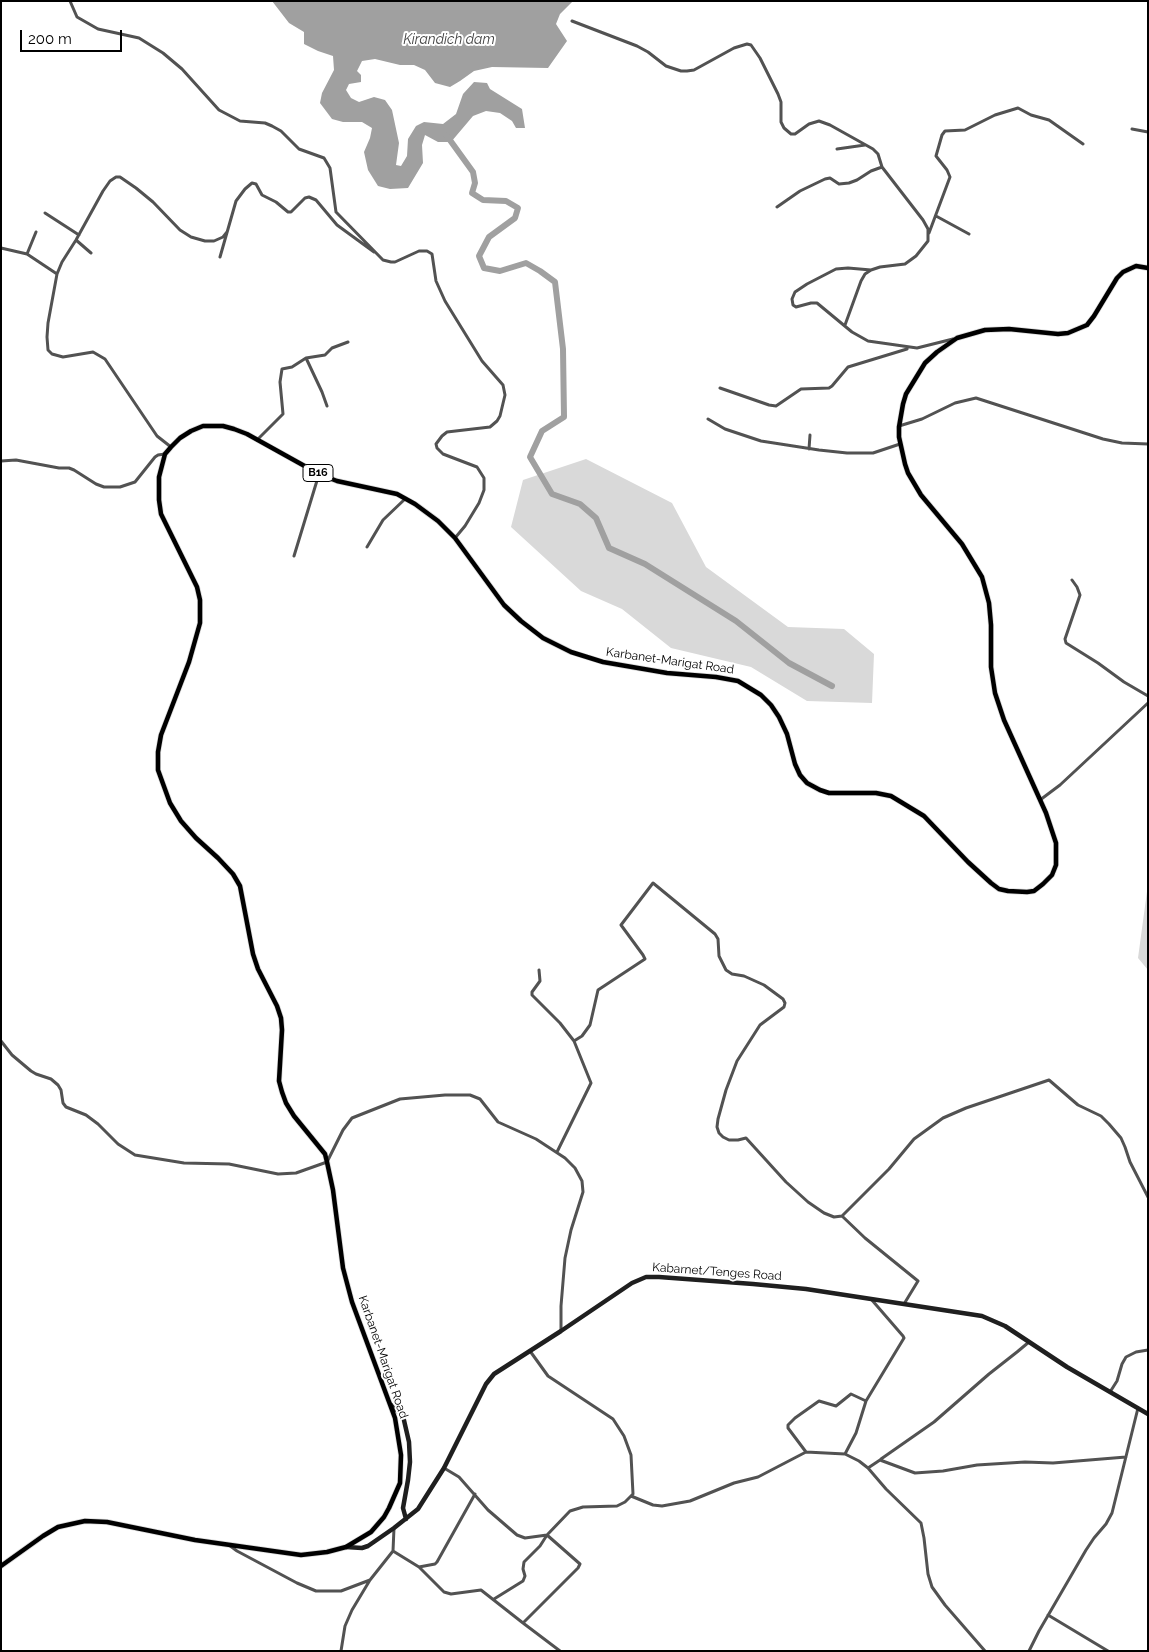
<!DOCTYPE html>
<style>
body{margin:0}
#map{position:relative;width:1149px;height:1652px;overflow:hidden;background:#fff;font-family:Raleway,sans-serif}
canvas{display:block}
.frame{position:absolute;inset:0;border:2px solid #000;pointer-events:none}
.scale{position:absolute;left:20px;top:30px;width:102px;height:22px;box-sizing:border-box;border:2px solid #000;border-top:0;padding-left:6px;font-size:15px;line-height:18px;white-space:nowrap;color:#000;-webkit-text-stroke:4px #fff;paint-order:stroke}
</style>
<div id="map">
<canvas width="1149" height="1652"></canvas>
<div class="frame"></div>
<div class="scale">200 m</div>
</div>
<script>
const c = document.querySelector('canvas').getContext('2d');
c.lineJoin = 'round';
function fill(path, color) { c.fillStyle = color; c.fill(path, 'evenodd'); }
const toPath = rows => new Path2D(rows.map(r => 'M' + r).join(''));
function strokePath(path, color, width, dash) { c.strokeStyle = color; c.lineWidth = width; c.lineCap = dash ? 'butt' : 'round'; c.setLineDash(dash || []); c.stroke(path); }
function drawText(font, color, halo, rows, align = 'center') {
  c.font = font + ' Raleway,sans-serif'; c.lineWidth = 4; c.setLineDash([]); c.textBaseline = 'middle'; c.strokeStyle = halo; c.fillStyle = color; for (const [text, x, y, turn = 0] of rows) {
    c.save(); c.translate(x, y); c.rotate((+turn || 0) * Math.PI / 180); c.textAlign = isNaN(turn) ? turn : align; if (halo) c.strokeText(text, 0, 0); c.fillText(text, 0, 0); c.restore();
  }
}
fill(toPath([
 [586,459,672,503,706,567,788,627,844,629,874,654,872,703,807,701,751,667,671,648,622,609,581,591,511,527,523,480],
 [1148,884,1148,970,1138,958]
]), '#d9d9d9');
fill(toPath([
 [272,1,573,1,560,14,556,24,567,41,548,68,492,67,474,71,460,81,450,87,435,83,425,70,414,65,400,65,375,59,362,61,357,71,361,75,361,82,349,84,346,90,351,98,359,102,374,97,385,100,392,110,399,143,396,165,401,166,407,156,408,139,416,126,424,122,443,124,456,114,463,94,474,82,487,83,490,89,522,109,525,128,516,128,512,121,500,113,486,111,473,116,451,142,438,142,425,135,422,145,423,163,408,188,390,189,378,186,368,170,364,152,370,138,372,128,362,122,343,122,332,119,320,103,322,93,334,70,333,56,318,51,304,44,304,32,289,23]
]), '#a0a0a0');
strokePath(toPath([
 [447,136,473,172,475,183,472,193,483,200,506,201,518,208,515,218,489,237,479,256,484,268,500,271,526,263,540,271,555,282,563,349,564,417,542,431,530,457,552,494,580,504,596,518,609,548,645,564,736,621,789,663,832,686]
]), '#a0a0a0', 6);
const primary = toPath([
 [1,1566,43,1536,58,1527,85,1521,107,1522,195,1540,301,1555,327,1552,346,1547,371,1532,384,1517,389,1508,400,1483,401,1455,395,1418,352,1302,343,1268,333,1190,327,1162,325,1154,294,1116,286,1103,282,1092,279,1081,282,1030,281,1018,277,1006,258,969,253,954,240,886,233,874,218,858,196,838,181,821,170,803,158,770,158,752,161,735,189,662,200,623,200,600,197,587,161,514,159,500,159,477,165,454,171,447,180,438,191,431,203,426,223,426,234,429,247,434,319,474,337,481,397,494,415,504,438,521,455,538,504,605,521,621,543,638,571,652,603,662,667,673,716,677,738,681,761,695,771,705,779,717,787,734,795,764,800,775,807,783,820,790,829,793,876,793,891,796,924,816,968,862,991,883,999,889,1008,891,1027,892,1034,891,1043,884,1052,875,1056,865,1056,843,1046,813,1004,720,995,693,991,667,991,625,989,603,982,577,962,544,921,495,908,473,905,464,899,437,899,427,903,404,906,394,925,363,937,352,957,338,985,330,1009,329,1058,334,1068,333,1087,325,1094,316,1117,278,1123,272,1136,266,1148,268]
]);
strokePath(primary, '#dbdbdb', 6);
strokePath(toPath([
 [70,1,77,17,98,29,139,38,163,53,182,69,219,110,240,121,265,123,272,126,281,131,299,149,324,158,330,168,336,212,383,260,391,262,395,262,419,251,427,251,432,254,436,281,445,301,482,361,503,385,505,395,500,416,497,421,490,427,447,432,442,436,436,444,437,448,443,454,477,467,484,478,484,490,479,503,465,526,455,538],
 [572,21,637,46,648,52,666,66,681,71,687,71,694,70,734,48,747,44,751,45,760,58,778,94,781,102,781,122,784,128,791,134,795,134,809,124,819,121,830,125,873,149,878,154,882,167,923,220,928,229,928,241,916,256,905,264,880,267,871,270,848,268,836,269,807,284,795,292,792,299,793,305,796,307,811,303,817,303,852,332,868,341,917,348,953,339],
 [1132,129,1148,132],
 [837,149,865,145],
 [777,207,800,191,825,179,830,178,839,184,849,183,857,180,871,171,882,167],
 [45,213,79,235],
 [936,216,969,234],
 [929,233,950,177,947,170,936,156,942,135,945,131,965,130,995,115,1018,108,1031,115,1049,120,1083,144],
 [76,240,91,253],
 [1,248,27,254,57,274],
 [27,254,36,232],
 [220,257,236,201,245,189,252,183,256,184,262,195,276,202,288,212,291,212,305,198,309,197,316,200,337,225,374,252],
 [845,325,861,281,865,274,871,270],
 [306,358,322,392,327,406],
 [720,388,769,405,776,406,801,389,829,388,832,386,848,367,907,349],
 [708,419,725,429,761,441,819,450,847,453,873,453,900,444],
 [899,426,922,419,955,403,976,398,1103,439,1122,443,1148,444],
 [257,440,283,414,280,382,282,369,292,367,306,358,325,355,332,348,348,342],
 [171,447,157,436,105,359,93,352,63,357,52,354,48,350,47,337,48,323,57,274,62,262,76,240,103,191,110,181,116,177,120,177,136,188,153,202,180,230,191,237,205,241,214,241,223,237,227,232],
 [809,449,810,435],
 [1,461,16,460,59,468,69,468,74,470,96,484,104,487,120,487,135,482,155,457,158,455,165,454],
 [367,547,383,520,405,499],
 [294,556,319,474],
 [1072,580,1077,587,1080,595,1065,639,1066,643,1098,663,1124,682,1148,696],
 [1040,800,1060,785,1148,703],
 [539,970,540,981,532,992,532,995,560,1023,574,1041,591,1083,557,1152],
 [1,1041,12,1055,31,1071,36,1074,51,1079,58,1085,61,1090,63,1103,66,1107,86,1115,98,1124,118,1144,135,1155,184,1163,229,1164,278,1174,296,1173,327,1162,343,1130,352,1118,400,1099,445,1095,470,1095,480,1099,498,1122,536,1139,565,1158,575,1168,582,1181,583,1192,571,1230,565,1258,561,1306,561,1331],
 [574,1041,582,1036,590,1025,598,990,645,959,643,955,621,925,653,883,715,934,718,939,719,956,726,970,732,974,744,976,764,985,783,999,785,1003,784,1007,760,1025,737,1061,726,1090,718,1119,717,1127,719,1133,723,1137,729,1140,738,1140,746,1138,786,1182,808,1202,824,1213,834,1217,842,1216,889,1169,914,1139,943,1118,966,1108,1049,1080,1078,1105,1101,1116,1109,1124,1121,1138,1125,1147,1130,1162,1148,1197],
 [842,1216,865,1238,918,1281,904,1304],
 [1110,1392,1117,1381,1122,1364,1126,1357,1136,1352,1148,1350],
 [806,1452,788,1428,788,1425,795,1418,819,1401,836,1406,851,1394,866,1401],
 [845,1454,856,1433,866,1401,904,1338,903,1336,871,1299],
 [881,1459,934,1422,989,1374,1017,1352,1029,1342],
 [444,1468,459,1477,488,1510,517,1535,525,1538,547,1535,580,1564,578,1568,523,1623,560,1651],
 [868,1468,886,1489,921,1523,924,1538,928,1574,932,1587,945,1605,985,1651],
 [631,1496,653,1505,662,1506,690,1501,734,1483,758,1477,806,1452,845,1454,859,1461,868,1468,880,1460,915,1473,943,1471,977,1465,1025,1462,1053,1463,1126,1457],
 [229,1545,237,1551,297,1583,316,1591,341,1591,370,1580],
 [393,1551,419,1567,444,1592,451,1594,481,1590,523,1623],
 [419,1567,435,1564,437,1562,475,1494],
 [494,1599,523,1581,525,1576,523,1569,524,1562,540,1546,547,1535,570,1511,583,1507,617,1506,625,1502,633,1494,631,1455,624,1436,613,1419,548,1376,530,1351],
 [1048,1615,1108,1651],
 [341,1651,345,1626,352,1610,370,1580,393,1551,394,1528],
 [1029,1651,1039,1631,1086,1550,1094,1538,1106,1524,1112,1513,1138,1408]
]), '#525252', 3);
strokePath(toPath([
 [391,1405,403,1416,409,1442,410,1462,408,1480,403,1508,406,1519],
 [346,1547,362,1548,368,1546,394,1528,418,1509,444,1468,486,1384,494,1374,561,1331,632,1283,646,1277,659,1277,753,1284,806,1289,982,1316,1005,1326,1067,1367,1148,1414]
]), '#1f1f1f', 4.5);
strokePath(primary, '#000', 4.5);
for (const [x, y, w] of [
 [318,473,30]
]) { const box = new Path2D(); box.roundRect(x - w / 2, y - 8.5, w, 17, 4); c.fillStyle = '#fff'; c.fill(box); strokePath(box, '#000', 1); }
drawText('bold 11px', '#000', null, [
 ["B16",318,473]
]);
drawText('12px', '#000', '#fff', [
 ["Karbanet-Marigat Road",670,661,8],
 ["Kabarnet/Tenges Road",717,1272,4],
 ["Karbanet-Marigat Road",383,1357,71]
]);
drawText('italic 14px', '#414141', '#fff', [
 ["Kirandich dam",449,40]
]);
</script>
